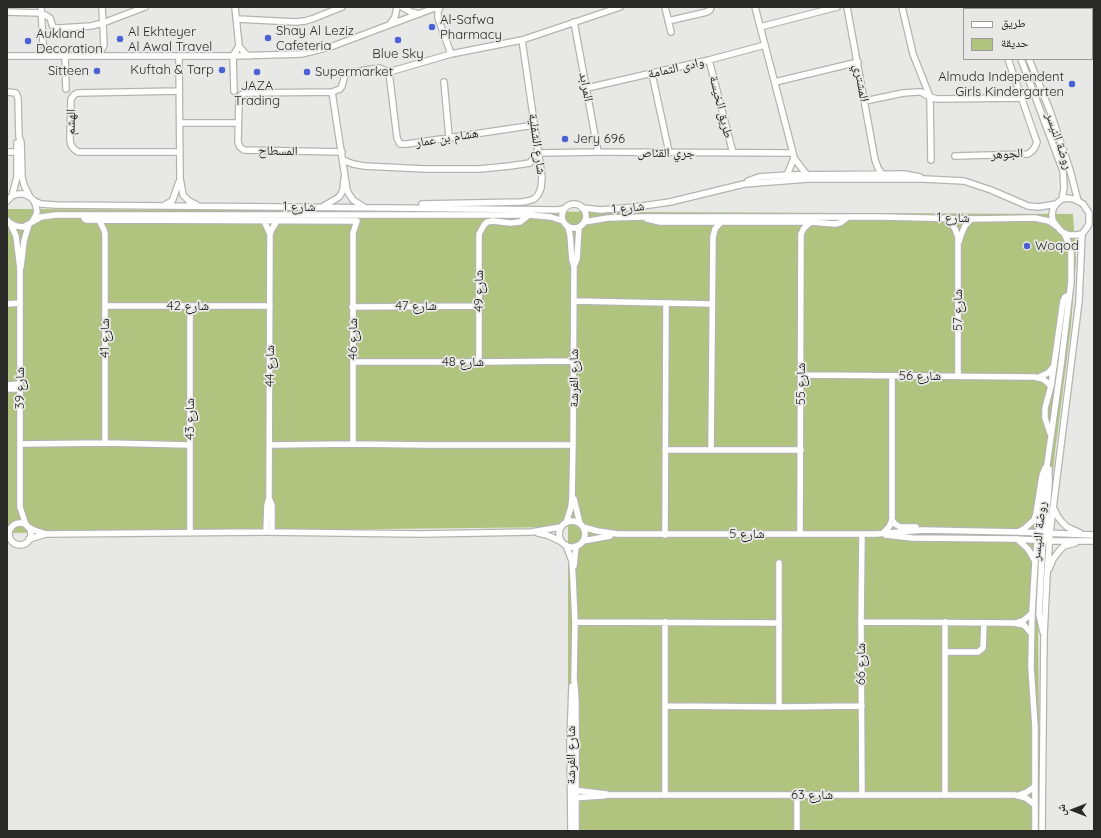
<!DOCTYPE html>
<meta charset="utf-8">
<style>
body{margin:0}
#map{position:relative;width:1101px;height:838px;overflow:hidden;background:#e8e9e6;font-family:Quicksand,"Noto Naskh Arabic",sans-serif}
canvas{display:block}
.frame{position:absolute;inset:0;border:8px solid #292928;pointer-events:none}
.legend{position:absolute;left:963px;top:8px;width:130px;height:52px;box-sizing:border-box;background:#e8e9e6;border:1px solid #9c9c9a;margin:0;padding:5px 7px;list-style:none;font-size:12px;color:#292928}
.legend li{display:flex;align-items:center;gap:8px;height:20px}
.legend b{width:20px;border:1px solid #9c9c9a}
.north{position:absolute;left:1053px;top:790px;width:40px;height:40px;-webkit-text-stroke:3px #e8e9e6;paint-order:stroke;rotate:270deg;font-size:11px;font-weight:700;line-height:16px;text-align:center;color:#292928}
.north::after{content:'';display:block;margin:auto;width:14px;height:18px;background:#292928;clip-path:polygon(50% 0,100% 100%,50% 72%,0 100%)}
</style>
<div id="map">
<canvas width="1101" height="838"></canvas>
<div class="frame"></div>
<ul class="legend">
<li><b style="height:5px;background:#fff"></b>طريق</li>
<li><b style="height:11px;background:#b0c480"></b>حديقة</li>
</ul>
<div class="north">ش</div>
</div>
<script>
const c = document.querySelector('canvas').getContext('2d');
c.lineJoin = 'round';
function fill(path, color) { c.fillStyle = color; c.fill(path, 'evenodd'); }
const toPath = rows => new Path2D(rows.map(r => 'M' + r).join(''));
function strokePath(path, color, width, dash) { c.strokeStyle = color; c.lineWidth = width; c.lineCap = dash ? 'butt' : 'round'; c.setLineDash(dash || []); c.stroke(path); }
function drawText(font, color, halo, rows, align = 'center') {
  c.font = font + ' Quicksand,"Noto Naskh Arabic",sans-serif'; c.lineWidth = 3.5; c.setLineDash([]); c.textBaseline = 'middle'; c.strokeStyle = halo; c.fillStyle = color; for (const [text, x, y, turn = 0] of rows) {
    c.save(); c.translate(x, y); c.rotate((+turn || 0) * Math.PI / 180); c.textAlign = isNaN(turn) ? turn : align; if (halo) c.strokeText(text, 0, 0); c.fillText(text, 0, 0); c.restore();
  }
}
fill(toPath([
 [7,209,1073,214,1076,259,1071,326,1055,452,1038,617,1040,831,568,831,568,527,7,533]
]), '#b0c480');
const minor = toPath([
 [41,7,43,44,48,52,52,56],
 [235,7,239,46,243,51,248,56],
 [402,7,411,12,419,14],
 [440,7,438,11,438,18,451,54],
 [665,7,671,32],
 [755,7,793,153,794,158,807,175],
 [847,7,875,160,878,168,882,174],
 [902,7,913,54,930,97,931,160],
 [997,7,1001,9],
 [1010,7,1010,9],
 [967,9,967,7],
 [7,12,41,13,47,16,50,18,53,27,56,28,60,28,91,26,103,23,145,7],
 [237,19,296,22,305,21,312,19,342,7],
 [668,21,707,12,710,10,711,7],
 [1092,21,1094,21],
 [574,22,598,152],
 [390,24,395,17,397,7],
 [1092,26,1094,25],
 [760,27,837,7],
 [7,56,233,56,301,54,318,50,333,46,437,7],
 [65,56,66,89],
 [97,56,101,51,104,45,102,7],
 [179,56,180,178,183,195,189,201,197,205],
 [1021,59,1063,171,1064,188,1062,199],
 [1029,59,1050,111,1070,170,1078,201],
 [709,60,733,153],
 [652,74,669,152],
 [444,82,449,137],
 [775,82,858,62],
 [587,88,709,60,765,45],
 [179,91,77,93,74,95,71,99,70,140,71,145,74,149,78,152,180,152],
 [234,91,233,56,239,46],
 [7,92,16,93,18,98,19,137,21,142,22,177,24,185,30,197],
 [332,92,347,190,349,194,353,200,364,207],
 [865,101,903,93,918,92,921,92,930,97,937,99,1023,98],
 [180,123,238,123],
 [535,125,407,144,400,144,397,138,389,72,451,54,522,40,620,7],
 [7,152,17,152],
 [342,152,244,150,240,147,238,142,239,99,241,95,245,93,332,92,340,89,342,86,345,74,347,73,379,68,389,72],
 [539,153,598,152,793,153],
 [955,156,1028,154,1032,151,1035,147,1037,142,1035,137,1008,59],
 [343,160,353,164,364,166,425,169,479,169,510,166,530,163,538,149],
 [787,175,794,158],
 [748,181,759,177,787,175,904,174,920,177],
 [12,196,17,177,17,143],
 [1067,198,1073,199,1078,201,1083,204,1089,213,1089,224,1086,229,1082,234,1076,235,1070,235,1064,233,1060,230,1053,221,1052,215,1053,209,1056,204,1062,199,1067,198],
 [7,201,12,196,18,194,24,194,30,197,34,201,36,206,37,212,35,217,32,222,29,224,23,227,16,226,10,223,7,220],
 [34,201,41,204,56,205,392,208,557,210,564,209],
 [422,204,522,202,528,201,534,199,538,195,541,188,542,177,522,40],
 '562 216a12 12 0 1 1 24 0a12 12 0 1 1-24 0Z',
 [163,206,172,201,173,199,179,182],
 [322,207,339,197,341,194,343,190,344,179],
 [582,208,601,210,635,207,670,202,744,184,808,179,924,179,964,181,991,190,1028,206,1039,207,1056,204],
 [84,215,84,218,86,220,99,220,357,221,353,233,353,444],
 [945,218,951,223,955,229,958,237,958,376],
 [647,219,660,222,811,222,835,224,840,223,848,217],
 [99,220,104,230,105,234,105,443],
 [264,221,270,234],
 [32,222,41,217,56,215,529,215,551,217,563,221],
 [584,222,608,218,643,217,881,217,971,219,1035,218,1049,221,1056,226],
 [10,223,16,236,20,269,20,507,26,525],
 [959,242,961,235,965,226,971,219],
 [574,266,577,259,579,227],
 [21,267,24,241,29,224],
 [574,301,712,304],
 [7,304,20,303],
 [105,306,270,306],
 [352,307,479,306],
 [353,362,479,362,574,361],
 [479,362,479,234,484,225,487,222,493,221,510,223,520,222,529,215],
 [801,375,1034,377,1043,379,1051,386],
 [1039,377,1048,373,1054,366],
 [7,385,20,384],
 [7,389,20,389],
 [1050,433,1045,418,1045,408,1051,386,1063,301,1065,297,1069,295],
 [20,444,105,443,190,445],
 [270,445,353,444,427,445,573,445],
 [665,450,801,450],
 [711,450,713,237,715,229,721,222],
 [269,498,272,505,272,532],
 [574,499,580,524],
 [1054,509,1058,517,1062,522,1067,527,1080,533],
 [892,520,895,524,900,527,916,527],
 '559 534a13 13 0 1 1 26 0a13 13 0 1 1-26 0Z',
 [566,523,571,507,572,498,573,445,574,266,572,260,570,235,568,227],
 '9 534a11 11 0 1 1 22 0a11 11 0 1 1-22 0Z',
 [28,527,34,530,46,534],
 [583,527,597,531,618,534,876,534,923,530,1018,532,1094,535],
 [266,532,267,505,269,498,270,234,272,229,277,221],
 [1018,532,1024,529,1034,520,1036,514,1042,476,1045,468],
 [190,533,190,306],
 [538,533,547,535,562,542],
 [883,533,889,527,892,520,892,376],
 [800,534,801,234,804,228,811,222],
 [665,535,666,304],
 [886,535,912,538,1016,539,1050,541,1094,541],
 [1046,536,1045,533,1049,484,1049,469],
 [1043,537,1039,614,1043,632],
 [29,539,46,534,266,532,422,534,531,532,561,527],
 [1017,539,1028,549,1035,561],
 [583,541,610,536],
 [566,545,572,561,573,578,575,622,574,680,575,687,576,703,576,831],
 [779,563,779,707],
 [574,566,576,546],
 [1049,569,1053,559,1060,550,1064,546,1075,543],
 [575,622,779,623],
 [861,622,1014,623,1024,625,1031,633],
 [1016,623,1024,620,1032,613],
 [946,652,978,652,983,648,984,623],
 [665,706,779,707,862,706],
 [573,790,606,794],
 [665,795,665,622],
 [862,795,861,622,862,534],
 [945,795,945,622],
 [1019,795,1027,792,1034,787],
 [571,798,602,796,608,795,1015,795,1026,798,1035,805],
 [571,831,570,741,572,686],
 [797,831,797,795],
 [1035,831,1035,727,1031,667,1032,613,1035,562,1041,508,1061,365,1071,282,1071,252,1070,246,1064,233],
 [1042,831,1044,636,1047,575,1050,533,1079,301,1082,234]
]);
strokePath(minor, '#b3b4b1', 8);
strokePath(minor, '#fff', 5.5);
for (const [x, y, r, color] of [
 [432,27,4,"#4b60d5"],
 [268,38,4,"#4b60d5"],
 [120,39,4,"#4b60d5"],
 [398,40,4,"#4b60d5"],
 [28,41,4,"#4b60d5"],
 [222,70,4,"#4b60d5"],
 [97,71,4,"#4b60d5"],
 [257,72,4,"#4b60d5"],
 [307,72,4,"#4b60d5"],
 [1072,84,4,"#4b60d5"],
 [565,139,4,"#4b60d5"],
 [1027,246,4,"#4b60d5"]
]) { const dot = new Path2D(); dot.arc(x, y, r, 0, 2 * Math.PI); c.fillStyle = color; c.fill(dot); strokePath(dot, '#e8e9e6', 1.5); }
drawText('13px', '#292928', '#e8e9e6', [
 ["Al-Safwa",440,20],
 ["Pharmacy",440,35],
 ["Shay Al Leziz",276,31],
 ["Cafeteria",276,46],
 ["Al Ekhteyer",128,32],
 ["Al Awal Travel",128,47],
 ["Aukland",36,34],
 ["Decoration",36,49],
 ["Blue Sky",398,54,"center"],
 ["Kuftah & Tarp",214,70,"right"],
 ["Sitteen",89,71,"right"],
 ["Supermarket",315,72],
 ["Almuda Independent",1064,77,"right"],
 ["Girls Kindergarten",1064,92,"right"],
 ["JAZA",257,86,"center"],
 ["Trading",257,101,"center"],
 ["Jery 696",573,139],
 ["Woqod",1035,246]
], 'left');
drawText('13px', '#292928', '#e8e9e6', [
 ["وادى الثمامة",676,68,-13],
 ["المشتري",861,83,80],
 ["المرابد",586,87,79],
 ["طريق الخيسة",721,107,76],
 ["الهشم",71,122,-89],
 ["هشام بن عمار",447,138,-9],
 ["روضة النيسر",1059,141,71],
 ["شارع الشفلية",537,144,82],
 ["المسطاح",278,151,1],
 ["جري القنّاص",666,153],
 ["الجوهر",1007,154,-3],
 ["شارع 1",299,207,1],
 ["شارع 1",628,208,-6],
 ["شارع 1",953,218,1],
 ["شارع 49",479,291,-90],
 ["شارع 42",188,306],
 ["شارع 47",416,306],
 ["شارع 57",958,310,-90],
 ["شارع 41",105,338,-90],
 ["شارع 46",353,339,-90],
 ["شارع 48",463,362],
 ["شارع 44",270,366,-90],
 ["شارع 56",920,376],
 ["شارع الفرشة",574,378,-90],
 ["شارع 55",801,384,-90],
 ["شارع 39",20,388,-90],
 ["شارع 43",190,419,-90],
 ["روضة النيسر",1039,531,-84],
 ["شارع 5",747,534],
 ["شارع 66",861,664,-90],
 ["شارع الفرشة",571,755,-90],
 ["شارع 63",812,795]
]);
</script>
